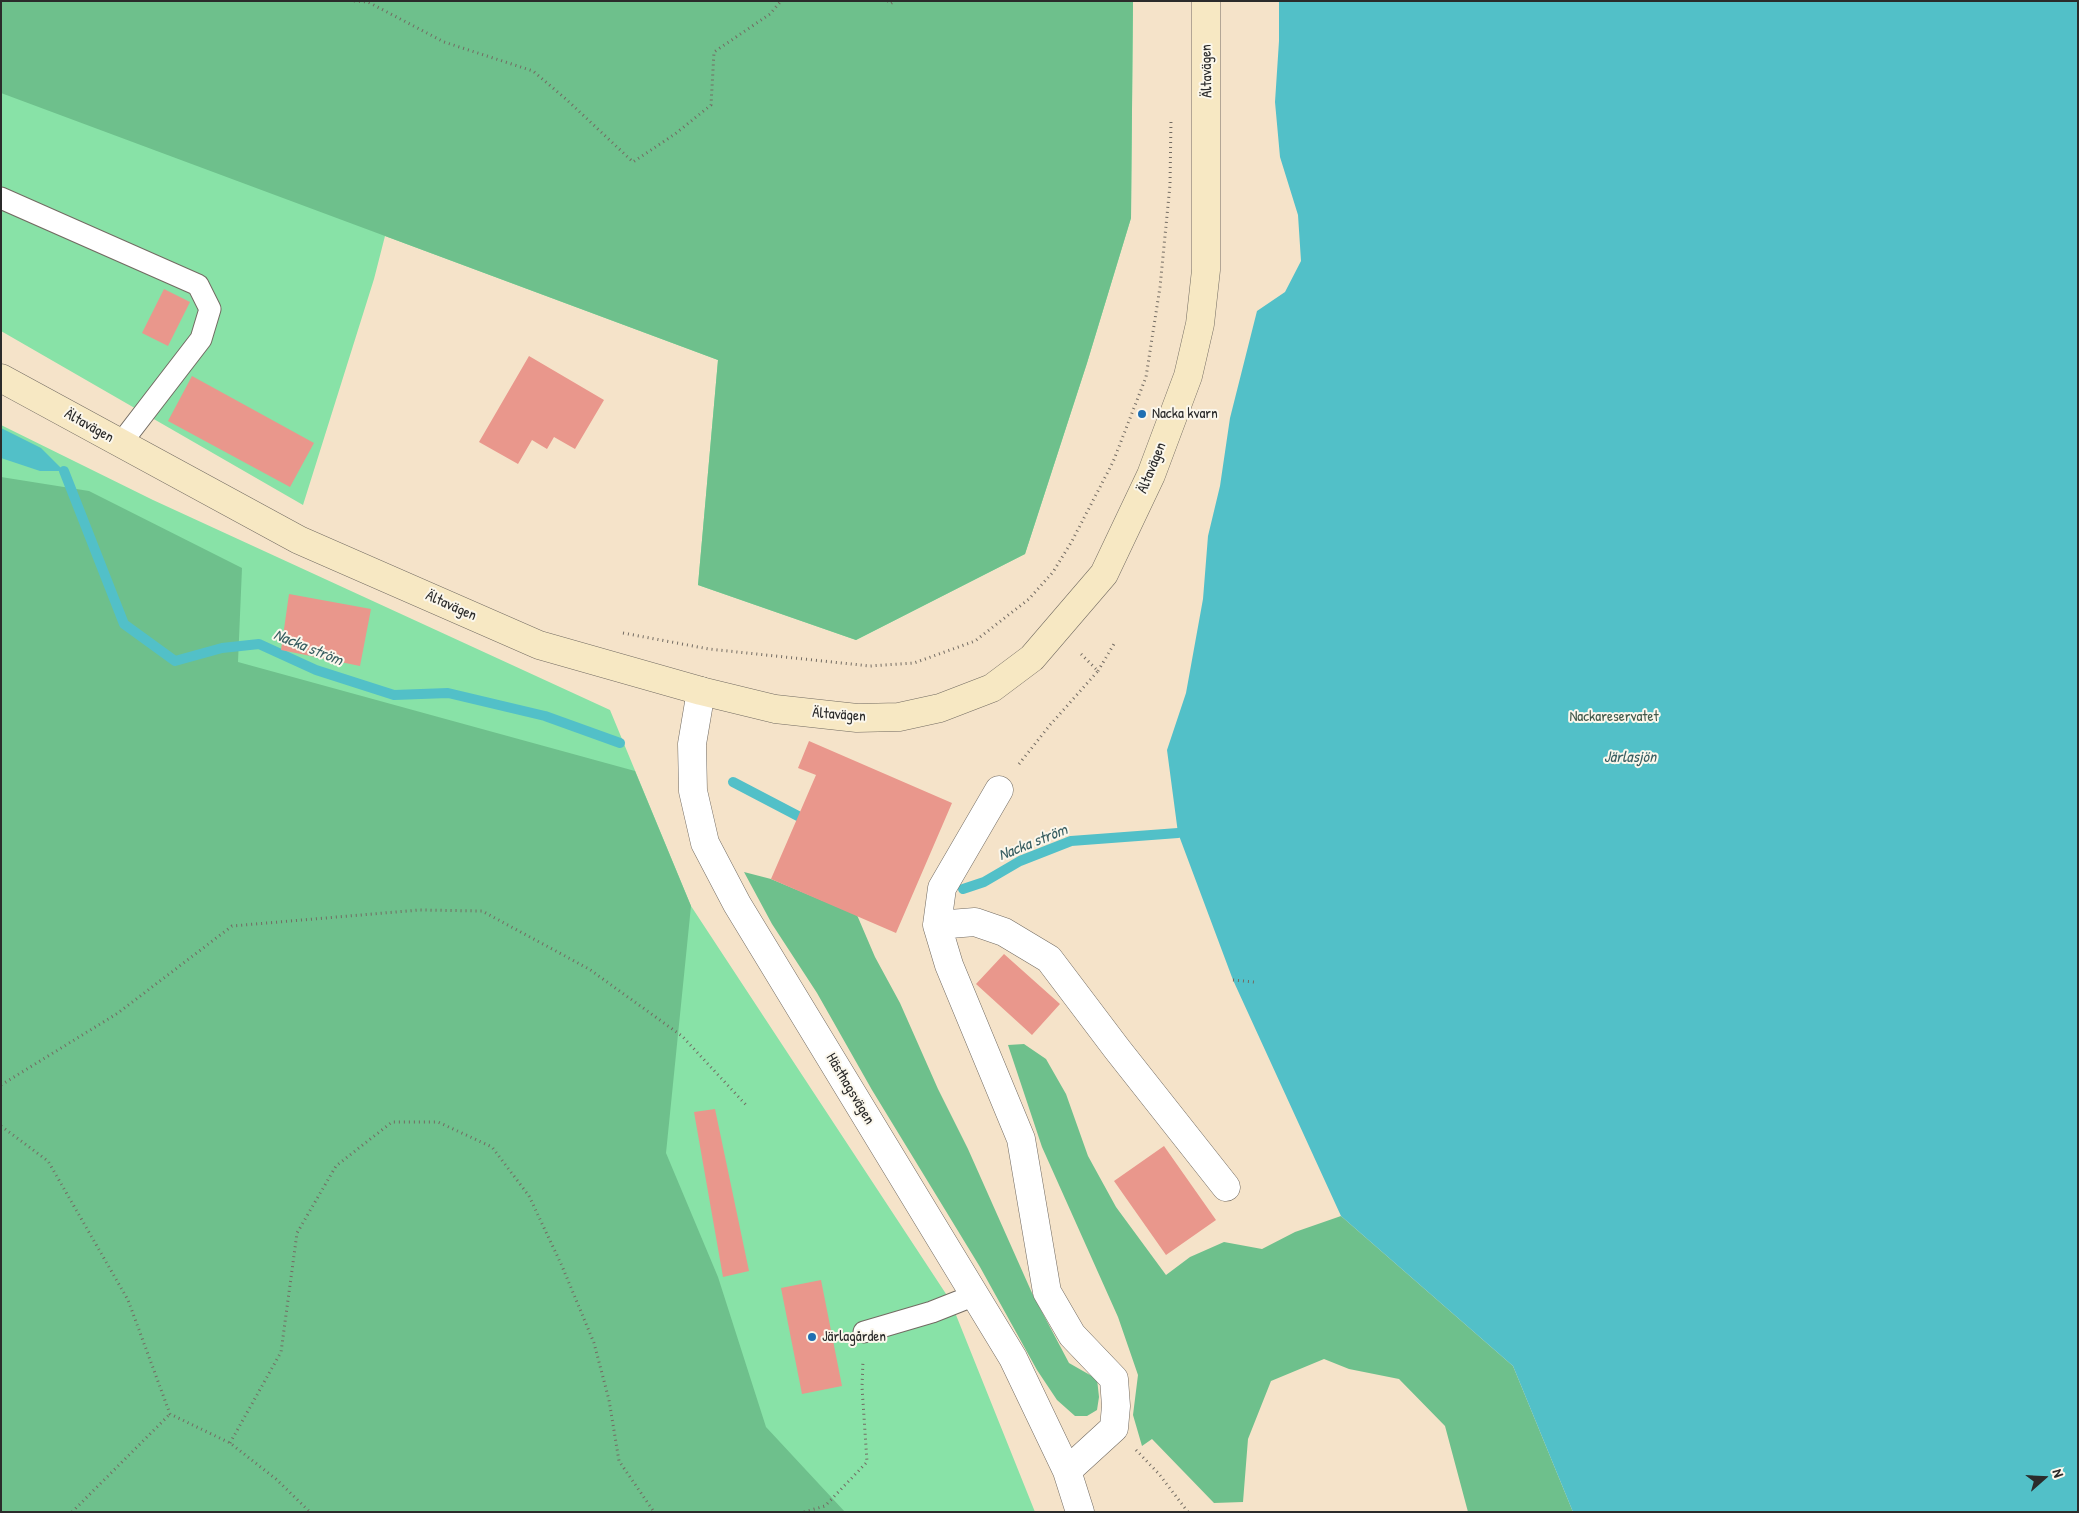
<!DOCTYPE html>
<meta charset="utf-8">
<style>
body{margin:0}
#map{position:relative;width:2079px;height:1513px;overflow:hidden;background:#f5e3c9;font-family:"Patrick Hand",sans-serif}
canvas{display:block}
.frame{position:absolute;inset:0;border:2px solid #2b2b2b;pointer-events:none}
.north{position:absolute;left:2019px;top:1453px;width:50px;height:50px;-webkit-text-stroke:4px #fbf7ec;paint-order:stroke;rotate:71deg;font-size:14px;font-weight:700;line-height:20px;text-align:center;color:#2b2b2b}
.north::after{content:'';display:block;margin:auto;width:18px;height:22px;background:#2b2b2b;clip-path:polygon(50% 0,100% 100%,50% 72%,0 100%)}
</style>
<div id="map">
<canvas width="2079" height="1513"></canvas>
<div class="frame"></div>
<div class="north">N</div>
</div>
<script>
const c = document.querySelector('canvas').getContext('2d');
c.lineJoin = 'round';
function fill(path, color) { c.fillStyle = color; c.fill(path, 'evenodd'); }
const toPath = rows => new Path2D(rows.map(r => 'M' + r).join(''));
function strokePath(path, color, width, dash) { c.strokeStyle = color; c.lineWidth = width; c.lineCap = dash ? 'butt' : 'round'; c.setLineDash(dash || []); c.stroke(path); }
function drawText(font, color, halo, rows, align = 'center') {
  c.font = font + ' "Patrick Hand",sans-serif'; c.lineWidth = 4; c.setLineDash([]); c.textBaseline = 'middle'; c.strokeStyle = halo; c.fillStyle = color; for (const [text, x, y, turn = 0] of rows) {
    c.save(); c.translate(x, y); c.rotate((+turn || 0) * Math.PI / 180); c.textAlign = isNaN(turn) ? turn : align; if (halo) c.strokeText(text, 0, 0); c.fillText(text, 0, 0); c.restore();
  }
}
fill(toPath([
 [1,1,1133,1,1131,218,1087,363,1025,554,856,640,698,585,718,360,385,236,374,279,303,505,1,331],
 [1,425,153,500,610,710,691,906,950,1300,1035,1512,1,1512]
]), '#88e2a7');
fill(toPath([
 [1,1,1133,1,1131,218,1087,363,1025,554,856,640,698,585,718,360,1,93],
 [1,477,89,491,242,568,238,662,635,771,691,906,666,1153,718,1277,766,1427,845,1512,1,1512],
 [744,872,771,879,857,915,875,957,900,1003,938,1089,968,1149,1032,1293,1069,1363,1097,1379,1099,1397,1097,1410,1087,1416,1075,1416,1057,1400,1037,1370,980,1267,872,1090,817,993,772,924],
 [1024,1044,1046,1059,1066,1094,1088,1156,1116,1207,1166,1275,1190,1257,1224,1242,1262,1249,1295,1232,1341,1216,1513,1366,1573,1512,1468,1512,1445,1426,1399,1379,1349,1369,1324,1359,1271,1381,1248,1439,1243,1502,1214,1503,1152,1439,1142,1446,1133,1415,1138,1375,1118,1317,1042,1147,1008,1045]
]), '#6ec08c');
fill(toPath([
 [1279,1,2078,1,2078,1512,1573,1512,1513,1366,1341,1216,1233,980,1178,833,1167,750,1186,693,1203,599,1208,536,1220,486,1230,418,1257,311,1285,292,1301,261,1298,215,1280,157,1275,102,1279,41],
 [1,428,41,448,64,471,40,471,1,458]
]), '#52c0c8');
strokePath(toPath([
 [64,471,124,624,175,661,222,648,259,644,316,670,394,695,448,693,545,716,620,743],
 [733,782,798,816],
 [963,889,984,882,1020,861,1071,841,1178,833]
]), '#52c0c8', 10);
fill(toPath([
 [164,289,190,302,168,346,142,333],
 [529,356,604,400,575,449,554,437,547,449,532,440,518,464,479,442],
 [192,376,314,443,290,487,168,421],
 [289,594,371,609,360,666,281,650],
 [809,741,952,803,896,933,771,879,816,775,798,768],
 [1004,954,1060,1004,1032,1035,976,984],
 [715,1109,749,1271,723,1277,694,1112],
 [1164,1146,1216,1220,1166,1255,1114,1181],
 [821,1280,842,1386,802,1394,781,1288]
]), '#e9978c');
const service = toPath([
 [1,198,198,285,210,309,201,339,121,443],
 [864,1332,932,1312,975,1295]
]);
const minor = toPath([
 [701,691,692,744,693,791,705,843,737,904,1013,1358,1067,1471,1080,1512],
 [999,790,942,888,937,925,949,965,1021,1139,1047,1292,1072,1335,1114,1379,1116,1406,1114,1428,1067,1471],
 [937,925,975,922,1004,932,1049,959,1117,1049,1226,1187]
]);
const secondary = toPath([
 [1,378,299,540,539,645,701,691,775,709,857,718,899,717,940,708,992,688,1032,658,1104,574,1151,475,1188,376,1200,324,1206,270,1206,1]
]);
strokePath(service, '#726b62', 23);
strokePath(minor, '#726b62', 29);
strokePath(secondary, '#726b62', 29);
strokePath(toPath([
 [354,1,368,2,444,42,533,71,567,100,633,162,675,134,711,105,714,52,770,14,781,1],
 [888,1,890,4,895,1],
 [623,633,709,649,870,666,914,663,975,641,1029,599,1053,572,1072,541,1113,462,1146,377,1160,287,1170,185,1171,119],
 [1098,671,1114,644],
 [1019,764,1050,725,1098,671,1079,652],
 [1233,980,1254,982],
 [1,1085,118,1013,232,926,419,910,482,911,589,969,682,1036,747,1106],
 [1,1126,48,1161,128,1300,170,1414,230,1443,276,1479,310,1512],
 [230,1443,281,1352,297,1233,336,1166,392,1122,438,1122,492,1147,529,1196,562,1266,594,1343,609,1400,619,1461,654,1512],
 [1136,1450,1159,1474,1188,1512],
 [72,1512,170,1414],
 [804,1512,825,1506,867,1462,862,1387,863,1360]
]), '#726b62', 3, [1, 4]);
strokePath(service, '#fff', 21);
strokePath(minor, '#fff', 28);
strokePath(secondary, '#f7e8c3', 28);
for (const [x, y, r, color] of [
 [1142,414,5,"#1f6fb2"],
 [812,1337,5,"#1f6fb2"]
]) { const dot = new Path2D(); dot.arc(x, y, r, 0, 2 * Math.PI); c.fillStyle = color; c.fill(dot); strokePath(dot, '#fbf7ec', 2); }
drawText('15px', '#2b2b2b', '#fbf7ec', [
 ["Ältavägen",1207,71,-91],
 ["Ältavägen",89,426,29],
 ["Ältavägen",1152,468,-68],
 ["Ältavägen",451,606,24],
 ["Ältavägen",839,715,4],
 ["Hästhagsvägen",850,1089,59]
]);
drawText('15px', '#2b2b2b', '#fbf7ec', [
 ["Nacka kvarn",1152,414],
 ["Järlagården",822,1337]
], 'left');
drawText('15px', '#42594a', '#fbf7ec', [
 ["Nackareservatet",1614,717]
]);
drawText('italic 16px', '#395f62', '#fbf7ec', [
 ["Nacka ström",308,648,22],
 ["Järlasjön",1630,758],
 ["Nacka ström",1033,843,-22]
]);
</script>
